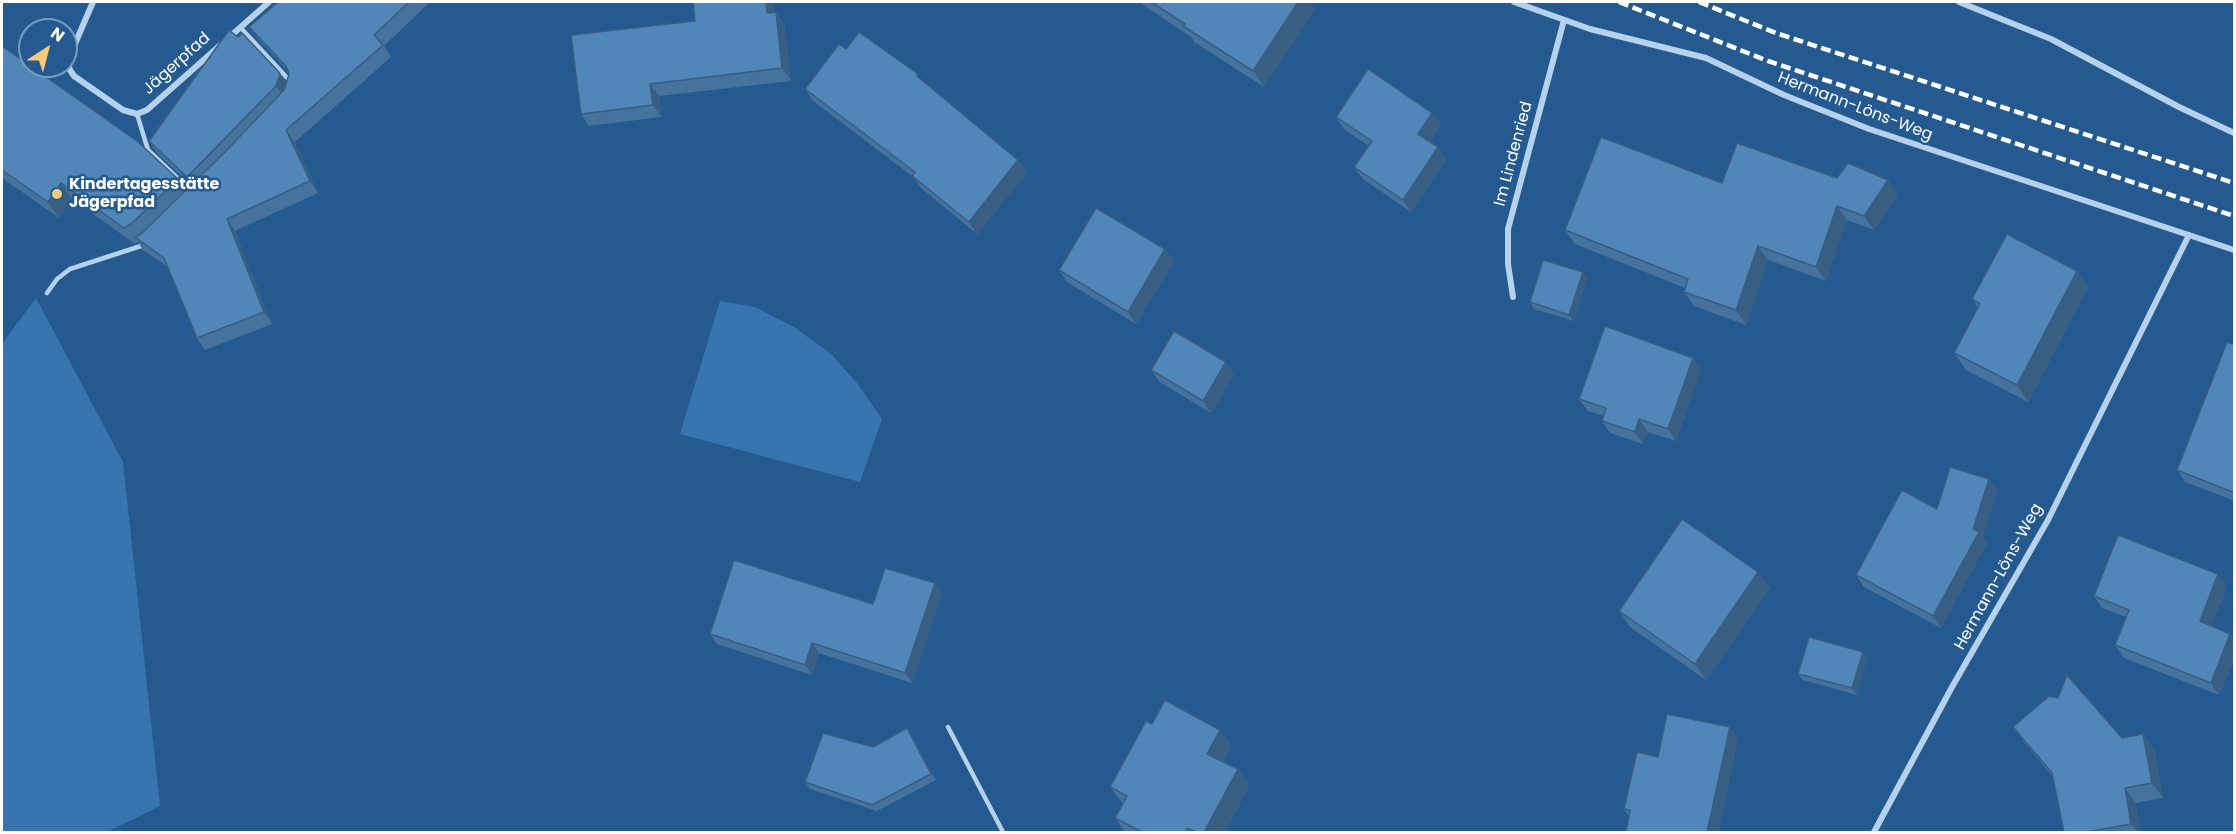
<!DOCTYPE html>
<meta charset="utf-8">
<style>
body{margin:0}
#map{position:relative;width:2236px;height:834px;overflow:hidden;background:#245a90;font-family:Poppins,sans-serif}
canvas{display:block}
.frame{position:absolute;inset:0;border:3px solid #fff;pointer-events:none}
.north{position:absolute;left:18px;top:18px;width:60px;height:60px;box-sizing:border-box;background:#245a90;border:2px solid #7c9cbc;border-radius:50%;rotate:36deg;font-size:16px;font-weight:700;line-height:24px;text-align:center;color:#fff}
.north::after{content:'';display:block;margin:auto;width:21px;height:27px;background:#f6ca79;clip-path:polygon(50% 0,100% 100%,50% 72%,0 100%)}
</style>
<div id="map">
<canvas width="2236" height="834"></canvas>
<div class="frame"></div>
<div class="north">N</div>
</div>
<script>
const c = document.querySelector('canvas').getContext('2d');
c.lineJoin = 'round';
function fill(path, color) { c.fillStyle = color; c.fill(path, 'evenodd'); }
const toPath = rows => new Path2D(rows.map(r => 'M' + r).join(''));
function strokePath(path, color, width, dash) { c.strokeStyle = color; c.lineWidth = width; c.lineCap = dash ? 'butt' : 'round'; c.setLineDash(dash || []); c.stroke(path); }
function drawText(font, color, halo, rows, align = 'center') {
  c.font = font + ' Poppins,sans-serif'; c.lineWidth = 5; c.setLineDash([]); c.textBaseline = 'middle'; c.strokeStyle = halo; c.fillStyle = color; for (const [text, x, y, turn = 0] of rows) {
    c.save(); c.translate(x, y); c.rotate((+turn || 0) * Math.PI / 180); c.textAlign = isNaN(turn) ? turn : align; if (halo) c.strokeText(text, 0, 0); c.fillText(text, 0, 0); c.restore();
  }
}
fill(toPath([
 [36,298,123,462,160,806,107,832,2,832,2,344],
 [720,301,755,307,794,327,831,354,857,383,882,419,860,482,680,434]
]), '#3874ad');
strokePath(toPath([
 [240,27,291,82],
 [137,114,148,150,192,192],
 [47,293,57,279,70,269,144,245],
 [948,727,1003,832]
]), '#b5d1ec', 4.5);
strokePath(toPath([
 [93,2,71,53,68,63,70,70,74,76,123,110,137,114,147,110,269,2],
 [1514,2,1590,29,1706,58,1784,95,1869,129,2234,250],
 [1959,2,2051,39,2179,107,2234,133],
 [1513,297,1508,264,1508,229,1564,20],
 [1874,832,1952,687,2048,520,2189,235]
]), '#b5d1ec', 6);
strokePath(toPath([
 [1619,2,1768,61,2234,216],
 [1699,2,1776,33,2234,183]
]), '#fff', 4.5, [10, 4.5]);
fill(toPath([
 [278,2,430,2,384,46,391,57,295,142,318,193,235,231,272,324,205,350,197,338,168,267,143,250,138,242,135,244,72,199,59,218,2,178,2,46,178,179,185,190,191,185,157,153,149,141,278,71,286,82,289,74,288,71,258,39,249,27],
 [1139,2,1310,2,1315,9,1264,87,1194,42,1191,37],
 [773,3,774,12,776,12,784,24,791,81,659,96,661,117,589,126,581,114,695,21],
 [846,49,922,80,1027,172,977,234,921,188,912,176,813,101,805,89],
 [1432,113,1441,125,1430,141,1438,147,1446,159,1411,212,1363,179,1354,167,1369,146,1344,129,1336,117],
 [1837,178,1898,195,1874,230,1847,220,1826,281,1768,260,1746,325,1694,306,1684,292,1685,288,1575,244,1565,230,1722,183],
 [1165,249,1174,261,1136,324,1067,282,1059,270],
 [2077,271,2088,287,2028,402,1966,370,1954,353,1978,308,1972,299],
 [1587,278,1574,321,1534,309,1530,302],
 [2235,345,2235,501,2185,482,2177,470],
 [1693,358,1701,370,1676,441,1648,432,1643,444,1610,433,1602,421,1604,416,1588,411,1579,399],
 [1226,362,1234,374,1211,413,1160,382,1151,370],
 [1989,479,1997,490,1982,537,1987,543,1941,628,1864,587,1856,575,1937,509],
 [935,583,942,593,912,683,819,653,812,675,717,644,710,634,873,604],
 [2227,587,2211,626,2230,634,2235,640,2235,657,2219,695,2124,658,2115,645,2126,617,2102,608,2094,596],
 [1770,588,1706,680,1630,627,1619,611],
 [1863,652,1867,658,1857,695,1803,680,1798,674],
 [1152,724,1220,730,1231,746,1223,762,1238,769,1249,786,1225,832,1125,832,1115,818,1123,804,1110,787],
 [2013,727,2122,738,2154,749,2163,798,2135,803,2141,832,2064,832,2053,777,2024,742],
 [911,735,936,780,877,811,810,789,805,782,873,747],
 [1738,739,1718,832,1626,832,1629,816,1624,809,1658,757]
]), '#45739e');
fill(toPath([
 [766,2,772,2,773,3,775,25,767,13],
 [1298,2,1310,2,1315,9,1264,87,1253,71],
 [776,12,784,24,791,81,782,68],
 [278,71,286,83,284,98,276,86],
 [650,84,659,96,661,117,653,105],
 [1432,113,1441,125,1427,146,1418,134],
 [286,130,295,142,318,193,310,181],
 [1438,147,1446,159,1411,212,1403,200],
 [1018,160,1027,172,977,234,969,222],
 [1888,180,1898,195,1874,230,1864,216],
 [61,183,72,199,59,218,48,202],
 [1837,206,1847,220,1826,281,1816,267],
 [227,219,235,231,272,324,264,312],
 [1758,246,1768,260,1746,325,1736,310],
 [1165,249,1174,261,1136,324,1128,312],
 [2077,271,2088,287,2028,402,2017,385],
 [1583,272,1587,278,1574,321,1569,315],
 [1693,358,1701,370,1676,441,1668,429],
 [1226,362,1234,374,1211,413,1203,401],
 [1639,419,1648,432,1643,444,1635,432],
 [1989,479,1997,490,1982,537,1987,543,1941,628,1933,616,1973,529],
 [1758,572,1770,588,1706,680,1695,664],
 [2218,574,2227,587,2208,633,2200,621],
 [935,583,942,593,912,683,905,673],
 [2230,634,2235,640,2235,657,2219,695,2211,683],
 [812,643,819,653,812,675,805,665],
 [1863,652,1867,658,1857,695,1852,688],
 [1730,727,1738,739,1718,832,1707,832],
 [907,728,911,735,936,780,931,774],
 [1220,730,1231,746,1219,770,1207,754],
 [2143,734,2154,749,2163,798,2152,783],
 [1238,769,1249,786,1225,832,1204,832],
 [2125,788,2135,803,2141,832,2137,832,2131,824]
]), '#385e81');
const building = toPath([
 [278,2,409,2,374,35,383,45,286,130,310,181,227,219,264,312,197,338,164,258,135,237,141,234,227,150,284,90,289,74,286,66,249,27,278,2],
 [693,2,766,2,767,13,776,12,782,68,650,84,653,105,581,114,571,35,695,21,693,2],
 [1151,2,1298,2,1253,71,1183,26,1185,24,1151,2],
 [229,30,238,37,242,33,278,71,280,74,276,86,187,177,149,141,229,30],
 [859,32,918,74,917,76,1018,160,969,222,912,176,915,172,805,89,839,44,846,49,859,32],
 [2,46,137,141,178,179,132,223,124,228,61,183,48,202,2,170,2,46],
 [1368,69,1432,113,1418,134,1438,147,1403,200,1354,167,1372,141,1336,117,1368,69],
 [1601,137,1722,183,1737,143,1837,178,1848,163,1888,180,1864,216,1837,206,1816,267,1758,246,1736,310,1684,292,1688,279,1565,230,1601,137],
 [1096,208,1165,249,1128,312,1059,270,1096,208],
 [2007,234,2077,271,2017,385,1954,353,1980,304,1972,299,2007,234],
 [1543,260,1583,272,1569,315,1530,302,1543,260],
 [1605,326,1693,358,1668,429,1639,419,1635,432,1602,421,1606,408,1579,399,1605,326],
 [1174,331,1226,362,1203,401,1151,370,1174,331],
 [2227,342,2235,345,2235,493,2177,470,2227,342],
 [1950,467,1989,479,1973,529,1979,532,1933,616,1856,575,1902,490,1937,509,1950,467],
 [1682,519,1758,572,1695,664,1619,611,1682,519],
 [2118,535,2218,574,2200,621,2230,634,2211,683,2115,645,2129,610,2094,596,2118,535],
 [734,560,873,604,885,568,935,583,905,673,812,643,805,665,710,634,734,560],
 [1809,637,1863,652,1852,688,1798,674,1809,637],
 [2067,675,2122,738,2143,734,2152,783,2125,788,2131,824,2086,832,2064,832,2052,773,2013,727,2049,696,2058,698,2067,675],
 [1165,700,1220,730,1207,754,1238,769,1204,832,1196,832,1187,828,1185,832,1142,832,1115,818,1127,796,1110,787,1146,721,1152,724,1165,700],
 [1667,714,1730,727,1707,832,1626,832,1630,810,1624,809,1637,752,1658,757,1667,714],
 [907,728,931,774,872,805,805,782,823,733,873,747,907,728]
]);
fill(building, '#5086b8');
strokePath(building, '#385e81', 1.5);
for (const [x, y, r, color] of [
 [57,194,6,"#f6ca79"]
]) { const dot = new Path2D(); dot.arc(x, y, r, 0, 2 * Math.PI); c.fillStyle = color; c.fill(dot); strokePath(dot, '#245a90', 2); }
drawText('16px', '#fff', '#245a90', [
 ["Jägerpfad",177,64,-42],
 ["Hermann-Löns-Weg",1855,107,21],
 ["Im Lindenried",1514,154,-75],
 ["Hermann-Löns-Weg",1999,577,-61]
]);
drawText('bold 16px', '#fff', '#245a90', [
 ["Kindertagesstätte",69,185],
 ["Jägerpfad",69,203]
], 'left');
</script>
